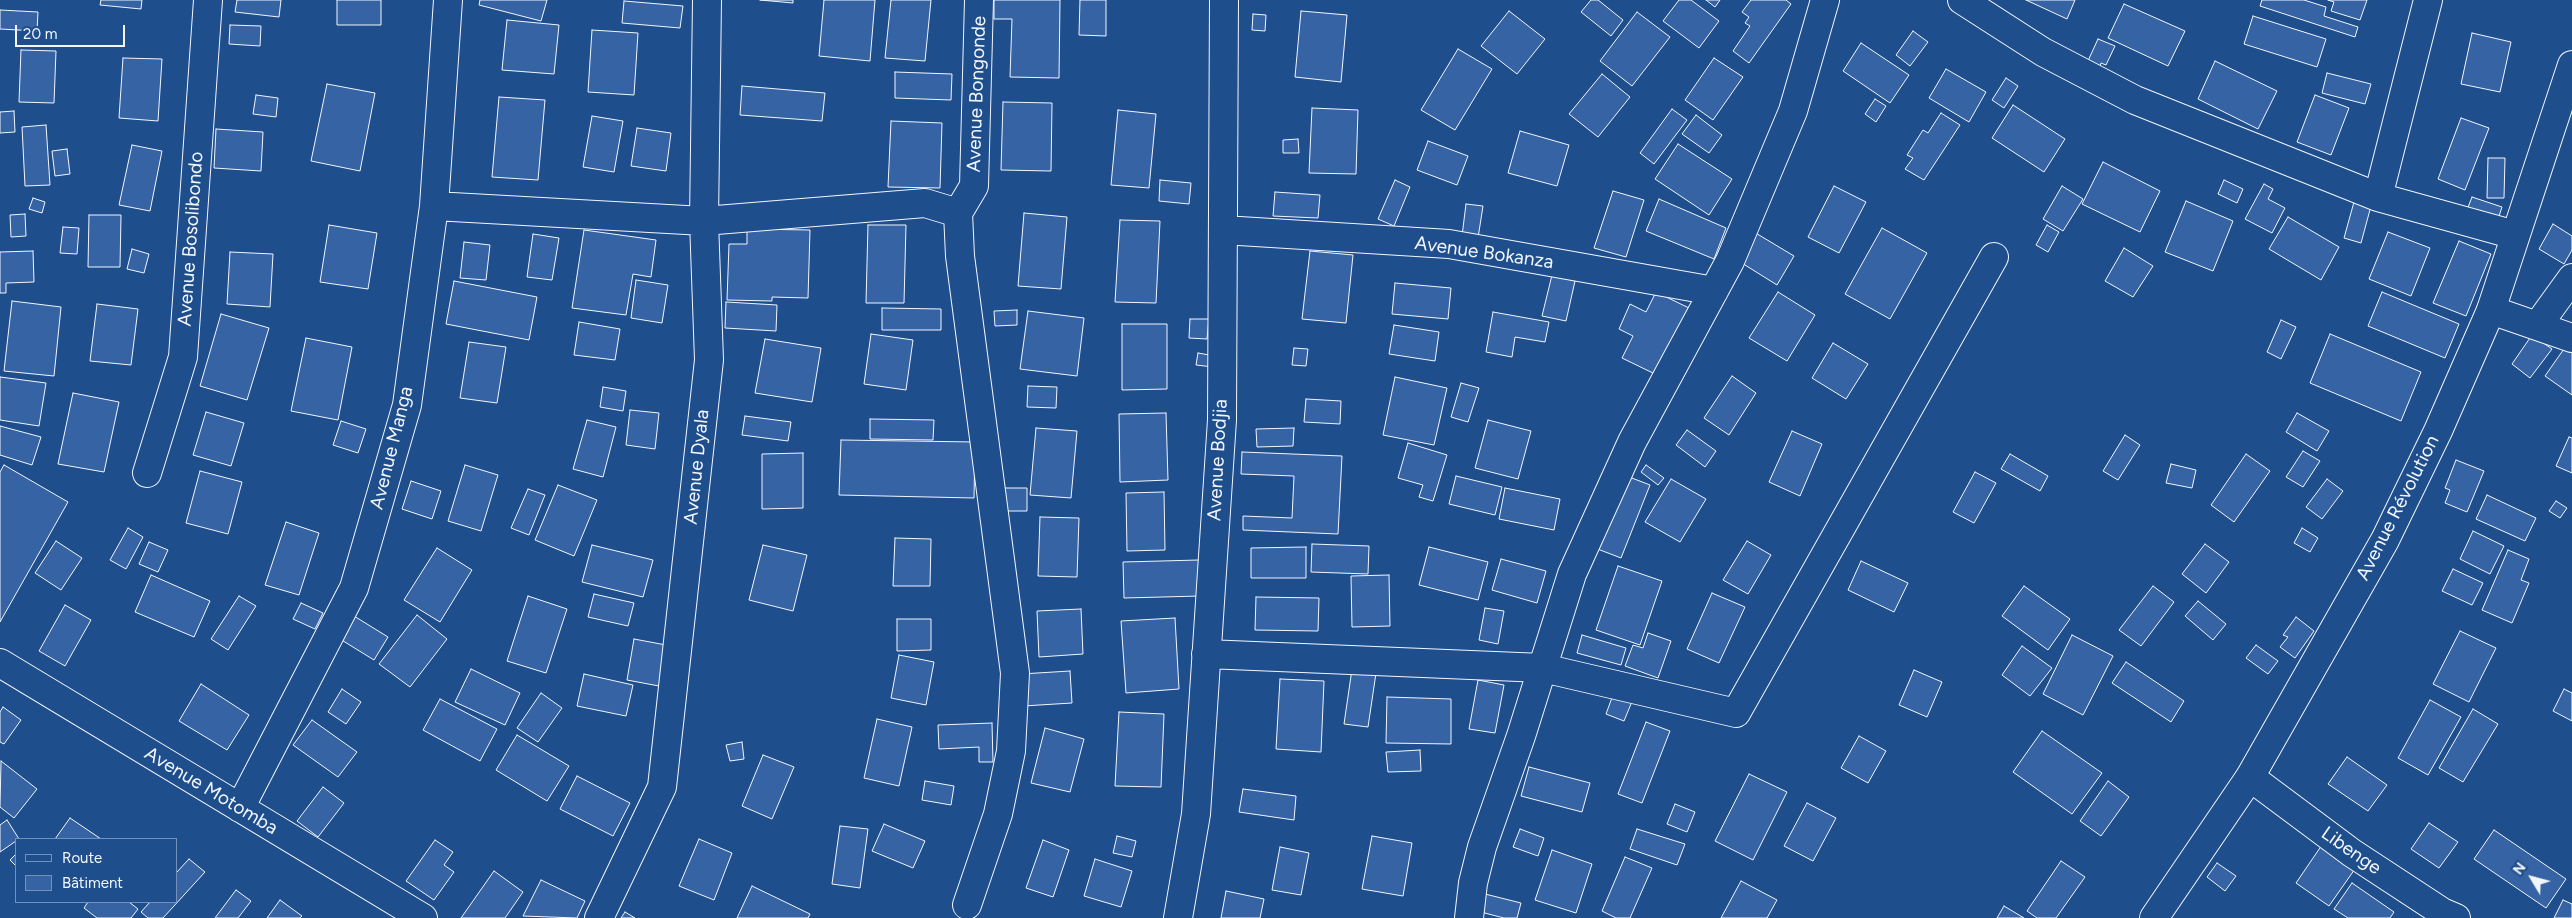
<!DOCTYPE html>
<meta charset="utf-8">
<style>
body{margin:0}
#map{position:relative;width:2572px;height:918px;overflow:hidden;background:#1f4e8c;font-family:Figtree,sans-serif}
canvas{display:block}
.legend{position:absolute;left:15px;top:838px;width:162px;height:65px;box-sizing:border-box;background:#1f4e8c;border:1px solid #7391ba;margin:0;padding:6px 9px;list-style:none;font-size:15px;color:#f2f6ff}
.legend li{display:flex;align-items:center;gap:10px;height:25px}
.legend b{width:25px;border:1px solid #7391ba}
.north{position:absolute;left:2507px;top:853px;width:50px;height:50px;-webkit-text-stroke:4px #1f4e8c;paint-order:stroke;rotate:307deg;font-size:14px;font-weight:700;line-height:20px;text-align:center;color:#f2f6ff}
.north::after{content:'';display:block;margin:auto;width:18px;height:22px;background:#f2f6ff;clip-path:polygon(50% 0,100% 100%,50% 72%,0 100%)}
.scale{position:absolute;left:15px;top:25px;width:110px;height:22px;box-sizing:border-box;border:2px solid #f2f6ff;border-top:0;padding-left:6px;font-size:15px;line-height:18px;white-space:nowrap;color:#f2f6ff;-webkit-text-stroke:4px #1f4e8c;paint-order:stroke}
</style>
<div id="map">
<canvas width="2572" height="918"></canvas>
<ul class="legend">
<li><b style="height:6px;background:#1f4e8c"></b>Route</li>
<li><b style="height:14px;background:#3563a3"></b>Bâtiment</li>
</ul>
<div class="north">N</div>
<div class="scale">20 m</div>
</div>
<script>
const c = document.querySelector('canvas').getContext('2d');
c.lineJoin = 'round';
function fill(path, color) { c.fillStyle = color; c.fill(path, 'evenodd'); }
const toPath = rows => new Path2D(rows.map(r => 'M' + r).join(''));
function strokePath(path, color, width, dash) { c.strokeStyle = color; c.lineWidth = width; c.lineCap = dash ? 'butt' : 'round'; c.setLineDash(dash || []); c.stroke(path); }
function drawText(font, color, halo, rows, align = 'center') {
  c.font = font + ' Figtree,sans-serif'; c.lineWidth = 4; c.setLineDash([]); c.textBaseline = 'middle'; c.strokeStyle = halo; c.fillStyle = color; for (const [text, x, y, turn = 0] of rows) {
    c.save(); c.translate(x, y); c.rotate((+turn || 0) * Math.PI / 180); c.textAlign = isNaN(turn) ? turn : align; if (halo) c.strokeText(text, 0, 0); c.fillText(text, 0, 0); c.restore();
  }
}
const building = toPath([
 [101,0,142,0,141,9,100,5,101,0],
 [237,0,281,0,279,17,235,12,237,0],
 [337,0,381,0,381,25,337,25,337,0],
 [480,0,547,0,541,21,479,5,480,0],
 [760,0,793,0,793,3,760,0],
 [824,0,875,0,870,61,819,56,824,0],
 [891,0,931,0,925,61,885,58,891,0],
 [994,0,1060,0,1059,78,1010,77,1012,19,994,19,994,0],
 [1080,0,1106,0,1106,36,1079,35,1080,0],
 [1591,0,1598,0,1623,20,1611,36,1581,12,1591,0],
 [1679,0,1691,0,1719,21,1699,48,1663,21,1679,0],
 [1706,0,1720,0,1715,7,1706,0],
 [1751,0,1786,0,1791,4,1749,63,1733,51,1750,26,1745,23,1749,17,1742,12,1751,0],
 [2026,0,2075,0,2067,19,2026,0],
 [2262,0,2304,0,2326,7,2324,16,2358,27,2355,37,2260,6,2262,0],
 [2328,0,2367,0,2360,20,2331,11,2334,2,2328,0],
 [624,1,683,6,680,28,622,23,624,1],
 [2124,4,2185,31,2168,66,2108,38,2124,4],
 [0,10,38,12,37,31,0,29,0,10],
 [1301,11,1347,15,1341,82,1295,77,1301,11],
 [1509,11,1545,39,1517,74,1481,46,1509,11],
 [1637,12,1670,37,1632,86,1600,61,1637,12],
 [1253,14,1266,15,1265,31,1252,30,1253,14],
 [2253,16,2326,39,2317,67,2244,44,2253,16],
 [507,20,559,25,554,74,502,70,507,20],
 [230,25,261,26,260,46,229,44,230,25],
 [592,30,638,33,634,95,588,92,592,30],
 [1913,31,1928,42,1910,66,1896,55,1913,31],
 [2472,33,2511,42,2500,92,2461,84,2472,33],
 [2098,39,2115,46,2106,65,2101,63,2099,68,2087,63,2098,39],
 [1861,43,1909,75,1890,103,1843,71,1861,43],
 [1458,49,1492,69,1455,130,1421,110,1458,49],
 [21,50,56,51,54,103,19,102,21,50],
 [123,58,162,59,158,121,119,118,123,58],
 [1714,58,1743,77,1713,120,1685,100,1714,58],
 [2215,61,2277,91,2258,129,2198,99,2215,61],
 [1946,69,1986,92,1969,122,1929,98,1946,69],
 [895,72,952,74,951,100,895,98,895,72],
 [2327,73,2371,84,2365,104,2322,93,2327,73],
 [1602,74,1630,97,1598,137,1569,114,1602,74],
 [2006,78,2018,86,2004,108,1992,100,2006,78],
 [327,84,375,93,360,171,311,161,327,84],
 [742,86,825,93,822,121,740,115,742,86],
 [256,95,278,98,276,117,253,114,256,95],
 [2315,95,2349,108,2331,155,2297,142,2315,95],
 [499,97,545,100,538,180,492,177,499,97],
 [1875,99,1886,106,1876,122,1865,114,1875,99],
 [1003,102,1052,103,1051,171,1001,170,1003,102],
 [2013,105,2065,139,2044,172,1992,138,2013,105],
 [1312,108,1358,110,1356,174,1309,173,1312,108],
 [1672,109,1687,120,1654,164,1640,153,1672,109],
 [1118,110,1156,114,1149,188,1111,185,1118,110],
 [14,111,15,132,0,133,0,112,14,111],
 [1941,113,1960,125,1924,180,1905,169,1913,158,1907,155,1923,130,1928,133,1941,113],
 [1696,115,1722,135,1709,153,1682,134,1696,115],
 [592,116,623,121,614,172,583,167,592,116],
 [2461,118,2489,128,2465,190,2438,179,2461,118],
 [891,121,942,123,940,188,888,187,891,121],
 [46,125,50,185,25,186,22,127,46,125],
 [637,128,671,133,666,171,631,166,637,128],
 [216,129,263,132,261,171,214,168,216,129],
 [1520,131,1569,145,1557,186,1508,173,1520,131],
 [1298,139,1299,153,1283,153,1283,140,1298,139],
 [1428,141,1468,156,1457,185,1417,170,1428,141],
 [1678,144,1732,179,1709,215,1655,179,1678,144],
 [132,145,162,151,150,211,119,205,132,145],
 [67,149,70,174,55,176,52,151,67,149],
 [2488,158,2505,158,2504,198,2487,198,2488,158],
 [2103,162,2160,191,2140,232,2082,204,2103,162],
 [1160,180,1191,183,1189,204,1159,201,1160,180],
 [1395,180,1410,187,1394,226,1378,219,1395,180],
 [2224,180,2243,189,2237,203,2218,194,2224,180],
 [2264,184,2273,189,2268,199,2285,208,2272,233,2245,219,2264,184],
 [1834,186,1866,202,1839,253,1808,237,1834,186],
 [2062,186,2083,199,2063,231,2043,219,2062,186],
 [1613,191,1644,200,1626,257,1594,248,1613,191],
 [1275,192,1320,195,1318,218,1273,216,1275,192],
 [2472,197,2502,207,2496,225,2465,215,2472,197],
 [33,198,45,202,42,213,29,209,33,198],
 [1659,199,1726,228,1714,259,1646,231,1659,199],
 [2186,201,2233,221,2213,271,2165,252,2186,201],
 [2354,202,2371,206,2361,243,2344,238,2354,202],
 [1466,204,1483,206,1478,238,1462,236,1466,204],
 [1024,213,1067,217,1061,289,1018,286,1024,213],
 [25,214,26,236,11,237,10,215,25,214],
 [89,215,121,215,120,267,88,267,89,215],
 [2288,217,2339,247,2321,280,2269,249,2288,217],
 [1120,220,1160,221,1156,303,1115,302,1120,220],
 [2553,224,2572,236,2572,250,2564,264,2539,249,2553,224],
 [329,225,377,233,368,289,320,282,329,225],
 [868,225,906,225,904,303,866,303,868,225],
 [2047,225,2059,232,2048,252,2036,245,2047,225],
 [63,227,79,228,77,254,60,253,63,227],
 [1882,228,1927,253,1890,319,1845,294,1882,228],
 [747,229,810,230,808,298,772,297,772,301,727,300,729,244,747,244,747,229],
 [584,230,656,240,651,277,633,274,626,315,572,308,584,230],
 [1754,232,1794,256,1777,285,1737,260,1754,232],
 [2388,232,2430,248,2411,296,2369,279,2388,232],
 [533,234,559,238,552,280,527,277,533,234],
 [2459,241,2491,254,2466,316,2433,303,2459,241],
 [464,242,490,245,486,280,460,278,464,242],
 [2124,248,2153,266,2133,297,2105,281,2124,248],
 [132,249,149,254,144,273,127,269,132,249],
 [33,251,34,282,6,283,6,293,0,293,0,252,33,251],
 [1310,251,1353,255,1346,323,1302,319,1310,251],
 [230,252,273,254,270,307,227,304,230,252],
 [1552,275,1575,281,1566,321,1542,316,1552,275],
 [636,280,668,285,662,323,631,318,636,280],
 [454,281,537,297,529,340,446,324,454,281],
 [1395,283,1451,288,1448,319,1392,314,1395,283],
 [1656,292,1689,308,1657,375,1622,358,1633,336,1619,329,1630,304,1646,312,1656,292],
 [1778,292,1815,315,1787,361,1749,338,1778,292],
 [2382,292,2459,324,2445,358,2368,326,2382,292],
 [12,301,61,307,54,376,4,371,12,301],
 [726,302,777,305,776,331,725,328,726,302],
 [97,304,138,309,131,365,90,361,97,304],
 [882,308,941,309,941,330,882,330,882,308],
 [1017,310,1017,325,995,326,994,311,1017,310],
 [1028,311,1084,318,1077,376,1020,369,1028,311],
 [1493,312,1549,322,1545,342,1515,337,1512,357,1486,352,1493,312],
 [221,314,269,328,247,400,200,386,221,314],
 [1190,319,1209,319,1207,339,1189,338,1190,319],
 [2281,320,2296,327,2281,359,2267,352,2281,320],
 [579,322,620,329,615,360,574,355,579,322],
 [1122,324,1167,324,1167,389,1122,390,1122,324],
 [1394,325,1439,332,1435,361,1389,354,1394,325],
 [871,334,913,340,906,390,864,384,871,334],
 [2330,334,2421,372,2401,421,2310,383,2330,334],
 [2532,335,2552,349,2530,378,2512,364,2532,335],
 [306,338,352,347,338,420,291,411,306,338],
 [765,339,821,348,812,402,755,393,765,339],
 [469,342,506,347,497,403,460,398,469,342],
 [1833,343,1868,364,1846,399,1812,378,1833,343],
 [2566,346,2572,350,2572,395,2545,376,2566,346],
 [1294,348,1308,349,1306,366,1292,365,1294,348],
 [1198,353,1215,356,1213,367,1196,365,1198,353],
 [1732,376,1756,393,1729,435,1704,418,1732,376],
 [0,377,46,383,39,426,0,420,0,377],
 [1395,377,1447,388,1434,445,1383,435,1395,377],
 [1461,383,1479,388,1468,422,1451,417,1461,383],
 [1028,386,1057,387,1056,408,1027,407,1028,386],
 [603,387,626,391,623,411,600,407,603,387],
 [73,393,119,402,104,472,58,464,73,393],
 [1306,399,1341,401,1340,424,1304,422,1306,399],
 [630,410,659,413,655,449,626,445,630,410],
 [206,412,244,423,231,466,193,455,206,412],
 [1166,413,1168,480,1120,482,1119,414,1166,413],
 [2297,413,2329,431,2317,451,2286,432,2297,413],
 [745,416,791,422,788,441,742,435,745,416],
 [870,419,934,420,933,440,870,439,870,419],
 [587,420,616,427,603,477,573,469,587,420],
 [1488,420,1531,431,1518,479,1475,468,1488,420],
 [341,421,366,429,358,453,333,445,341,421],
 [0,426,41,437,32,465,0,455,0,426],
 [1036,428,1077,431,1071,498,1030,495,1036,428],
 [1294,428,1293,446,1257,447,1256,429,1294,428],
 [1687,430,1716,451,1705,467,1676,445,1687,430],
 [1792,431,1822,444,1800,496,1769,482,1792,431],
 [2125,435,2140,445,2118,480,2103,471,2125,435],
 [2569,437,2572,438,2572,473,2556,466,2569,437],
 [841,440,975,442,974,498,839,495,841,440],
 [1408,443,1447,455,1433,501,1419,497,1423,485,1398,478,1408,443],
 [2303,451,2320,461,2303,487,2286,477,2303,451],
 [1242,452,1342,456,1338,534,1243,530,1243,516,1292,518,1294,476,1241,474,1242,452],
 [803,453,803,508,762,509,762,454,803,453],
 [2010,454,2048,476,2040,491,2001,469,2010,454],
 [2246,454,2270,471,2234,522,2211,505,2246,454],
 [2456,460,2484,471,2467,512,2445,503,2450,490,2445,488,2456,460],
 [2171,464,2196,470,2192,488,2166,483,2171,464],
 [4,465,68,502,0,622,0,472,4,465],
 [465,465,498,475,481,531,448,521,465,465],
 [1646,465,1664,478,1658,485,1641,472,1646,465],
 [200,471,242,482,228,534,186,523,200,471],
 [1975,472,1996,483,1974,523,1953,512,1975,472],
 [1624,475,1650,485,1621,558,1595,548,1624,475],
 [1456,476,1502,487,1495,515,1449,504,1456,476],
 [1671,479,1706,499,1680,542,1645,522,1671,479],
 [2327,479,2343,491,2322,519,2306,507,2327,479],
 [411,481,441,491,432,519,402,509,411,481],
 [558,485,597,500,574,556,535,540,558,485],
 [998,488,1027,488,1027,511,998,511,998,488],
 [1505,488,1560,499,1554,530,1499,519,1505,488],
 [528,489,545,495,529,535,511,528,528,489],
 [1164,492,1165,550,1127,551,1126,493,1164,492],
 [2487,495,2536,518,2525,541,2476,519,2487,495],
 [2556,501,2567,508,2560,518,2549,511,2556,501],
 [1040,517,1079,518,1077,577,1038,576,1040,517],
 [286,522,319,533,299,595,265,585,286,522],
 [128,528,143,537,126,569,110,560,128,528],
 [2302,528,2318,538,2310,552,2294,543,2302,528],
 [2473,531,2504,546,2490,574,2460,559,2473,531],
 [895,538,931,539,930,586,893,586,895,538],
 [56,541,82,558,61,590,35,573,56,541],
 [1747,541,1771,555,1748,594,1723,580,1747,541],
 [149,542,168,550,158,572,139,564,149,542],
 [1312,544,1369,546,1368,574,1311,572,1312,544],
 [2205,544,2229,562,2206,593,2182,574,2205,544],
 [592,545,653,560,643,597,582,582,592,545],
 [763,545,807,555,793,611,749,600,763,545],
 [1306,547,1306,578,1251,578,1251,548,1306,547],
 [1429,547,1488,562,1478,600,1419,585,1429,547],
 [437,548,472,570,440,622,404,600,437,548],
 [2508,550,2529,559,2521,580,2529,583,2512,623,2482,610,2508,550],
 [1501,559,1546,571,1537,603,1492,590,1501,559],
 [1199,560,1200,596,1124,598,1123,562,1199,560],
 [1861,561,1908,583,1894,612,1848,590,1861,561],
 [1618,566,1662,581,1640,645,1596,630,1618,566],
 [2453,569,2483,583,2472,605,2442,591,2453,569],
 [151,575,210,601,194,637,135,612,151,575],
 [1389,575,1390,626,1352,627,1351,576,1389,575],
 [2024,586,2070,619,2048,650,2002,616,2024,586],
 [2153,586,2174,602,2141,646,2119,630,2153,586],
 [1712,593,1745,607,1719,663,1687,649,1712,593],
 [594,594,634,603,628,626,588,617,594,594],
 [239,596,256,606,228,650,211,639,239,596],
 [528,596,567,609,546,673,507,661,528,596],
 [1256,597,1319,598,1318,631,1255,630,1256,597],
 [2198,601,2226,624,2213,640,2185,616,2198,601],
 [301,603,323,613,315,629,293,619,301,603],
 [65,605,91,620,65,666,39,651,65,605],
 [1485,608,1504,611,1498,644,1479,640,1485,608],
 [1081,609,1083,654,1039,657,1037,611,1081,609],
 [417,615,447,639,410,687,379,664,417,615],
 [354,616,388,637,374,660,340,639,354,616],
 [2296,617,2314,631,2295,658,2280,647,2288,637,2283,635,2296,617],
 [1175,618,1179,689,1126,693,1121,621,1175,618],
 [897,619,931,619,931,650,897,651,897,619],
 [2460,631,2496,648,2469,702,2433,684,2460,631],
 [1648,633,1671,641,1658,678,1625,666,1633,645,1643,648,1648,633],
 [1582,635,1626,648,1621,665,1577,653,1582,635],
 [2072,635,2113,656,2083,715,2043,694,2072,635],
 [634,639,666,645,659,686,627,680,634,639],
 [2256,645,2278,661,2268,674,2246,658,2256,645],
 [2022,646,2052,668,2030,696,2002,675,2022,646],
 [899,655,934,662,926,705,891,698,899,655],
 [2126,662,2184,701,2171,722,2112,683,2126,662],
 [471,669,520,693,505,725,455,702,471,669],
 [1352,669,1376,673,1368,727,1344,724,1352,669],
 [1914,670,1942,682,1927,717,1899,705,1914,670],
 [1070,671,1072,703,1023,706,1021,674,1070,671],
 [584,674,633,685,626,716,577,706,584,674],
 [1280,679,1324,681,1321,752,1276,749,1280,679],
 [1478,680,1504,685,1495,733,1469,729,1478,680],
 [201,684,249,715,227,750,179,721,201,684],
 [342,689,361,702,346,724,328,712,342,689],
 [2564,689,2572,693,2572,721,2553,711,2564,689],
 [1614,692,1633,699,1624,721,1606,714,1614,692],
 [541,693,562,708,538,742,517,728,541,693],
 [1387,697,1451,699,1451,744,1386,743,1387,697],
 [440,699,497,729,480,761,423,730,440,699],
 [2430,700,2461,717,2428,775,2398,758,2430,700],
 [3,707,21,720,4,744,0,742,0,712,3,707],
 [2473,709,2498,724,2463,782,2439,768,2473,709],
 [1119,712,1164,714,1161,787,1115,786,1119,712],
 [877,719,912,727,899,786,864,778,877,719],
 [312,720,357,752,338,777,293,745,312,720],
 [1646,722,1670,731,1642,803,1618,794,1646,722],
 [992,723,993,762,979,762,979,747,939,749,938,725,992,723],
 [1045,728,1084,739,1070,792,1031,783,1045,728],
 [2042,731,2102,773,2072,814,2013,772,2042,731],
 [517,735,569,766,547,801,496,770,517,735],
 [1859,736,1886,751,1868,783,1841,768,1859,736],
 [742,742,744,759,730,761,726,745,742,742],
 [1420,750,1421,771,1388,772,1386,752,1420,750],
 [763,755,794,767,772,819,742,806,763,755],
 [2347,757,2387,785,2368,811,2328,784,2347,757],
 [1,761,37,789,14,818,0,807,1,761],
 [1529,767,1590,783,1582,812,1521,796,1529,767],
 [1749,774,1787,792,1753,860,1715,841,1749,774],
 [577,776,630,803,613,836,560,809,577,776],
 [925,781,954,786,951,805,922,800,925,781],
 [2108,781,2129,797,2101,836,2080,821,2108,781],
 [323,787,344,803,318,837,297,821,323,787],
 [1243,789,1296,796,1294,820,1239,812,1243,789],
 [1807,803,1836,818,1813,861,1784,846,1807,803],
 [1675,804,1695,812,1687,832,1667,824,1675,804],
 [70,818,101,839,55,839,70,818],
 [7,820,19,839,0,852,0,825,7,820],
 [2429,823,2458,842,2439,868,2411,849,2429,823],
 [884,824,925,841,913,868,872,851,884,824],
 [840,826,868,829,860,888,832,884,840,826],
 [1520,829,1544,838,1538,856,1513,847,1520,829],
 [1637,829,1685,844,1677,865,1630,849,1637,829],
 [2494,830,2566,879,2546,908,2474,859,2494,830],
 [1117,836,1136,841,1132,857,1113,853,1117,836],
 [1372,836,1412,843,1403,896,1362,889,1372,836],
 [699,839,732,853,714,900,679,886,699,839],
 [435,840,453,852,444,865,454,872,434,900,406,881,435,840],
 [1043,840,1069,850,1053,897,1026,888,1043,840],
 [2324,842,2357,866,2329,906,2296,883,2324,842],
 [1280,847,1309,853,1301,895,1272,890,1280,847],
 [1552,850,1592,864,1576,913,1535,900,1552,850],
 [16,854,16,866,10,860,16,854],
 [1625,857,1652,868,1630,918,1616,918,1602,911,1625,857],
 [189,859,205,872,163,918,148,918,141,912,150,902,176,902,176,873,189,859],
 [1095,859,1132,871,1121,907,1084,896,1095,859],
 [2061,861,2085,877,2056,918,2037,918,2027,911,2061,861],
 [2217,863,2236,876,2225,891,2207,877,2217,863],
 [494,871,523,892,505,918,461,918,494,871],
 [541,880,585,901,577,918,523,916,541,880],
 [1741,881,1777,900,1767,918,1721,918,1741,881],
 [2352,883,2394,912,2390,918,2348,918,2334,909,2352,883],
 [752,886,810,914,808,918,737,918,752,886],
 [236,890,251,901,238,918,215,918,236,890],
 [1226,891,1264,899,1260,918,1221,918,1226,891],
 [1481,893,1521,903,1517,918,1504,918,1477,911,1481,893],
 [280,900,302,916,300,918,267,918,280,900],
 [2563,900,2572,904,2572,918,2554,918,2563,900],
 [88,902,129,902,138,909,131,918,97,918,84,908,88,902],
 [2004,906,2024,918,1997,918,2004,906],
 [625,912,635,918,621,918,625,912]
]);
fill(building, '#3563a3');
strokePath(building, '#f2f6ff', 1);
const minor = toPath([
 [1962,0,2043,52,2135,100,2378,197,2515,235],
 [2378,197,2428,0],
 [434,206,704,221,925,203,958,213],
 [958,213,960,256,1015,673,1011,751,998,814,967,905],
 [958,213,974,186,979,0],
 [1223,230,1449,244,1714,291],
 [2491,310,2572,338],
 [2538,325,2572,278],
 [147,473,183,357,208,0],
 [1206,654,1543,668,1736,713,1994,257],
 [0,663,423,918],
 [2250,777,2352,853,2442,912,2456,918],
 [240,808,354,588,407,405,434,206,448,0],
 [599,918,662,787,709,360,704,221,707,0],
 [1178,918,1196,814,1222,420,1224,0],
 [1469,918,1473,883,1482,847,1521,736,1572,574,1632,442,1730,261,1793,111,1825,0]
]);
const tertiary = toPath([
 [2154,918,2250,777,2385,540,2438,431,2491,310,2572,65]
]);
strokePath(minor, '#f2f6ff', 30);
strokePath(tertiary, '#f2f6ff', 30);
strokePath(minor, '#1f4e8c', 28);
strokePath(tertiary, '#1f4e8c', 28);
drawText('19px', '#f2f6ff', '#1f4e8c', [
 ["Avenue Bongonde",977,94,-88],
 ["Avenue Bosolibondo",191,239,-86],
 ["Avenue Bokanza",1484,253,8],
 ["Avenue Manga",392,448,-76],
 ["Avenue Bodjia",1218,460,-87],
 ["Avenue Dyala",697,467,-84],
 ["Avenue Révolution",2398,508,-63],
 ["Avenue Motomba",211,791,31],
 ["Libenge",2351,851,35]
]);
</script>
